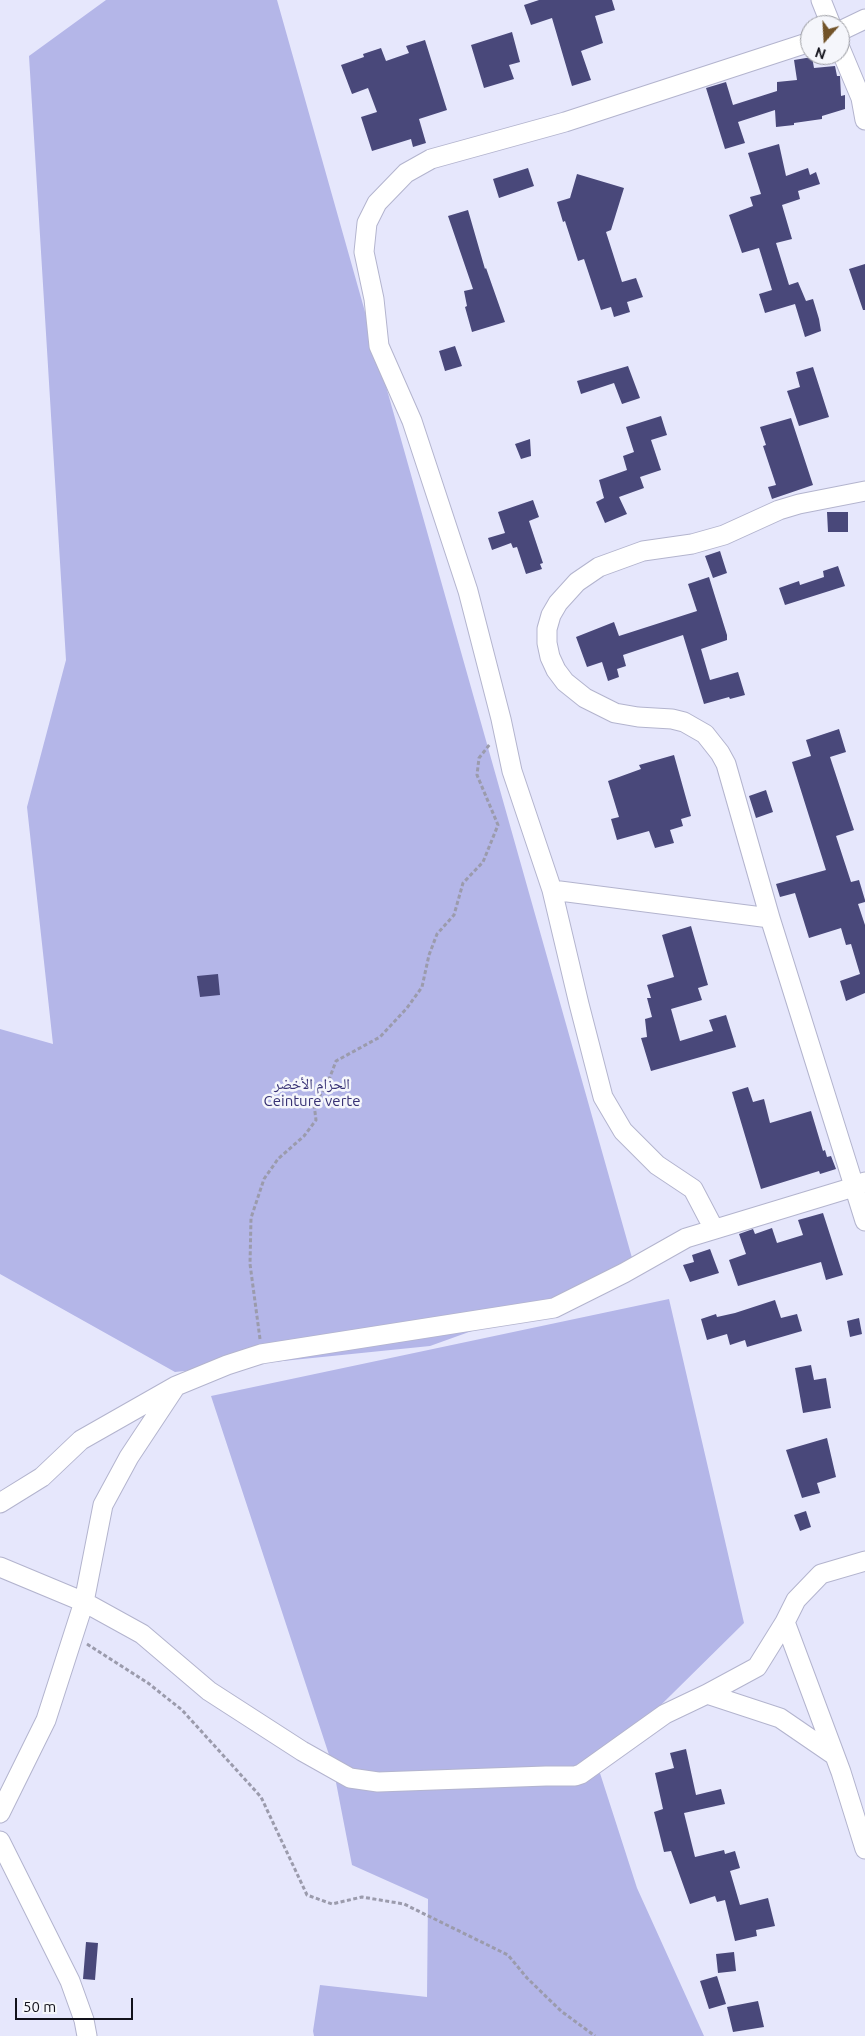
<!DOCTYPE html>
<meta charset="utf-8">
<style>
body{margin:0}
#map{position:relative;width:865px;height:2036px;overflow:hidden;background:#e6e7fc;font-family:Ubuntu,sans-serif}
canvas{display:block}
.north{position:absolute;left:800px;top:15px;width:50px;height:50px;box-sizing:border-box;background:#f5f6fb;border:1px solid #9a9ba1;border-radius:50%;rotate:199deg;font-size:14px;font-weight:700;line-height:20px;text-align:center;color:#12121b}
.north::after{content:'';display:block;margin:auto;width:18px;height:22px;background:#725328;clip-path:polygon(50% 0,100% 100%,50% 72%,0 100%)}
.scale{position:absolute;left:15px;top:1998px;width:118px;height:22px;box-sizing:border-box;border:2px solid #12121b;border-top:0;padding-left:6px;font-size:15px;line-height:18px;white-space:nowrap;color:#12121b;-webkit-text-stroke:4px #f5f6fb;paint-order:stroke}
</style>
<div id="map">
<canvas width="865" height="2036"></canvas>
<div class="north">N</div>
<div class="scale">50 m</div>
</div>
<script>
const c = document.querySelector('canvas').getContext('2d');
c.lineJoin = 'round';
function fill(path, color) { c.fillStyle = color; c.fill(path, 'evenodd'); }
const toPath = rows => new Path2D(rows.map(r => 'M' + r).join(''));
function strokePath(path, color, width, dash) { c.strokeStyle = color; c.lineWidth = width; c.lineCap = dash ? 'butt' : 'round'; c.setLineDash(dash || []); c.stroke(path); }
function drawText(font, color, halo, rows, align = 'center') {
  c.font = font + ' Ubuntu,"Noto Naskh Arabic",sans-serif'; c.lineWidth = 5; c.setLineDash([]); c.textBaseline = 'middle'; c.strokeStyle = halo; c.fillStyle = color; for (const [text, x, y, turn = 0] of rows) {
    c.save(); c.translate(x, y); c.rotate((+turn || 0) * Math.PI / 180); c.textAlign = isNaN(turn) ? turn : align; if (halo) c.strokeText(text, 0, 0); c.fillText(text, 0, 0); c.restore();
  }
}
fill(toPath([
 [106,0,277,0,636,1272,430,1346,175,1372,0,1274,0,1029,53,1044,27,807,66,660,29,56],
 [669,1299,744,1623,598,1767,637,1888,704,2036,314,2036,313,2031,320,1985,427,1997,428,1899,352,1865,333,1767,211,1396]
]), '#b4b6e8');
fill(toPath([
 [539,0,612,0,615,10,595,16,603,43,581,51,591,80,572,86,552,18,531,25,524,5],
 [512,32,520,62,509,65,514,79,484,88,471,45],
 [425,40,447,110,419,119,426,143,413,147,411,139,372,151,361,117,377,112,368,88,352,94,341,65,364,57,363,54,381,48,386,61,409,53,406,46],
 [812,57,814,68,835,66,837,76,840,76,841,96,845,95,845,109,822,116,822,119,794,123,794,125,776,127,775,110,738,122,745,143,725,149,706,88,726,82,733,105,777,91,777,82,797,80,794,60],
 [779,144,786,176,808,168,810,175,816,172,820,184,798,191,800,199,782,205,792,239,776,243,789,285,798,282,806,301,813,299,819,319,821,331,805,337,795,304,765,313,759,294,772,290,759,248,742,253,729,215,753,206,750,197,761,194,748,153],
 [528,168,534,186,499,198,493,179],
 [577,174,624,188,611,230,606,232,622,282,636,278,643,297,627,302,630,312,614,317,611,307,601,310,584,259,578,261,565,221,563,222,557,202,570,198],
 [468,210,485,269,486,268,505,322,472,332,465,307,467,306,464,291,473,289,448,216],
 [865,264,865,310,863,310,849,269],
 [455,346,462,366,445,371,439,351],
 [628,366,640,398,622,404,614,383,581,394,577,381],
 [813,367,829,417,799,426,787,391,800,387,796,372],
 [661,416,667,435,651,440,661,470,640,477,644,488,619,497,627,514,605,523,596,502,604,498,599,480,627,470,623,456,634,452,626,427],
 [791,418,813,485,772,499,768,487,776,485,763,446,766,445,760,427],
 [530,439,531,456,521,459,515,444],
 [533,500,539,517,529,521,543,563,540,564,542,569,526,574,517,547,513,548,511,543,492,550,488,538,505,533,498,512],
 [827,512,848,512,848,532,828,532],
 [720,551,727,573,713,578,705,556],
 [838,566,845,586,785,605,779,588,799,581,800,585,824,577,823,571],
 [709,577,727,635,727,640,701,649,710,680,738,672,745,695,730,699,729,697,704,704,683,635,623,655,626,666,617,669,619,677,608,681,602,662,587,667,576,637,614,622,619,636,697,611,688,584],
 [839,729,846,752,830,757,854,830,836,836,851,882,859,880,865,900,865,902,858,904,865,925,865,993,846,1001,840,981,860,974,851,944,846,945,841,928,809,938,795,893,780,897,776,884,826,870,792,762,811,756,806,740],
 [674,755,691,816,681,819,683,826,670,830,674,843,655,848,649,831,617,840,611,819,619,817,608,781,641,769,639,765],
 [766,790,773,812,756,818,749,796],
 [691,926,708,985,698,988,702,1000,671,1009,680,1041,713,1031,709,1020,726,1015,736,1047,651,1071,641,1038,647,1037,645,1019,652,1017,647,998,651,998,647,985,674,977,662,935],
 [218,974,220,995,200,997,197,976],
 [748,1087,753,1102,764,1099,770,1123,811,1111,823,1151,825,1150,827,1157,831,1156,836,1169,820,1174,819,1171,761,1189,732,1092],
 [823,1213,843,1275,826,1280,821,1262,738,1286,729,1260,746,1254,739,1234,753,1229,755,1234,772,1228,777,1243,803,1235,798,1220],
 [710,1249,719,1273,690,1282,683,1265,694,1262,692,1255],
 [775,1300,781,1318,797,1314,802,1331,747,1347,745,1340,730,1345,727,1334,707,1340,701,1319,716,1314,717,1317,735,1313],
 [859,1318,862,1334,850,1337,847,1321],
 [811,1365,814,1380,826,1378,831,1408,803,1413,795,1368],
 [827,1438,836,1477,817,1483,820,1493,802,1498,786,1450],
 [806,1511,811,1527,800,1531,794,1515],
 [686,1749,696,1795,721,1789,725,1804,684,1813,695,1857,724,1850,725,1854,735,1851,740,1868,730,1871,740,1905,768,1898,775,1926,756,1930,757,1936,735,1941,725,1900,717,1902,715,1896,690,1904,671,1851,664,1852,654,1812,663,1809,655,1773,674,1768,670,1753],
 [86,1942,98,1943,95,1980,83,1979],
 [734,1952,736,1971,718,1973,716,1954],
 [717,1976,726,2004,709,2009,700,1981],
 [758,2001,764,2027,733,2032,727,2007]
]), '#49487a');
const minor = toPath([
 [821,0,831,25],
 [840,31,865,19],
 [840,48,861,98,865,120],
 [865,491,799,504,779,510,724,535,692,544,643,551,599,567,577,582,558,603,551,615,547,629,547,643,550,657,556,670,565,682,585,698,615,713,638,717,672,719,684,722,705,734,720,753,726,764,770,918,865,1221],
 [552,890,770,918],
 [714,1229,693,1189,657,1165,623,1131,603,1097,579,1004,552,890,512,771,501,719,468,591,412,421,379,346,374,299,364,252,367,223,377,203,406,173,431,159,565,122,810,42],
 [0,1503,42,1477,81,1440,176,1386,227,1365,261,1354,554,1308,624,1273,686,1238,854,1187,865,1182],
 [0,1567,84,1602,142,1634,209,1691,302,1751,350,1778,378,1782,546,1776,575,1776,581,1774,665,1714,707,1694,757,1667,785,1622,841,1772,865,1849],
 [785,1622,796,1600,821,1574,865,1561],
 [707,1694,780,1718,834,1755],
 [0,1813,46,1720,84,1602,103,1505,129,1457,174,1389],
 [0,1841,70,1981,84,2020,87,2036]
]);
strokePath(minor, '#b3b4ce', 21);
strokePath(toPath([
 [260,1339,250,1264,251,1218,264,1179,278,1159,304,1136,316,1120,314,1104,327,1085,336,1061,380,1037,407,1008,422,987,429,955,437,934,454,915,463,883,483,862,498,825,477,775,479,758,490,744],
 [87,1644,148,1683,182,1710,261,1797,307,1895,332,1904,362,1897,404,1904,508,1955,527,1978,561,2011,595,2036]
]), '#9b9bac', 3, [4, 2.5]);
strokePath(minor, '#fff', 19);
drawText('15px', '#373174', '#f5f6fb', [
 ["الحزام الأخضر",312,1084],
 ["Ceinture verte",312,1101]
]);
</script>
